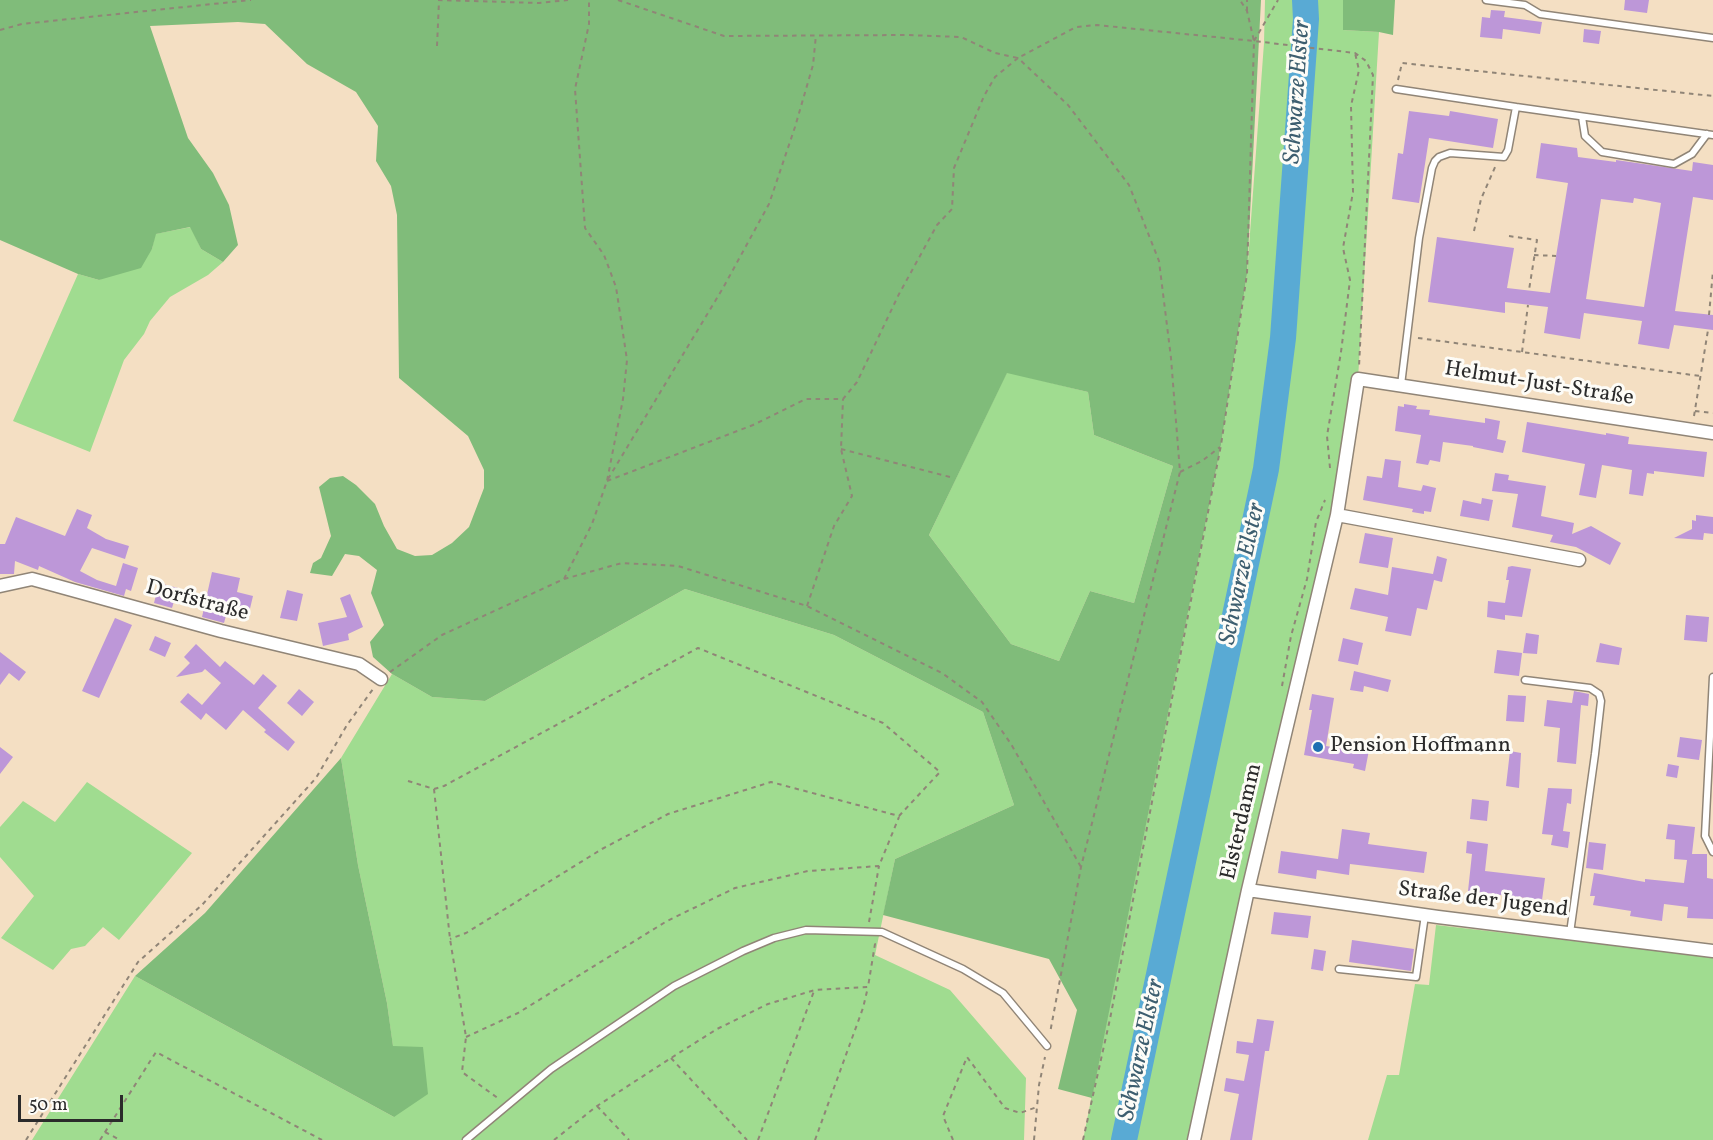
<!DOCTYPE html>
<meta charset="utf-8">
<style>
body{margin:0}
#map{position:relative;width:1713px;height:1140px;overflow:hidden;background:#f4dfc3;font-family:Vollkorn,serif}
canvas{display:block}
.scale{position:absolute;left:18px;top:1095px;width:105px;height:27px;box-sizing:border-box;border:3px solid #2b2b2b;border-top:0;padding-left:8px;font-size:18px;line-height:21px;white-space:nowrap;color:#2b2b2b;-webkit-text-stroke:4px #fdfcf7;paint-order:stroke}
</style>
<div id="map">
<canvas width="1713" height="1140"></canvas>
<div class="scale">50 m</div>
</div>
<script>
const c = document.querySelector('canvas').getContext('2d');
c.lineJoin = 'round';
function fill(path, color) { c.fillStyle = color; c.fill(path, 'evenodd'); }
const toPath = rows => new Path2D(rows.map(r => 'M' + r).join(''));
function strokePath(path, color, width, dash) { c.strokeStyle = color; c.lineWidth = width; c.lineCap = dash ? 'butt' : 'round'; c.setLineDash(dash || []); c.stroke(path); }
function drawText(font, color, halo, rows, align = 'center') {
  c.font = font + ' Vollkorn,serif'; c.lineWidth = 6; c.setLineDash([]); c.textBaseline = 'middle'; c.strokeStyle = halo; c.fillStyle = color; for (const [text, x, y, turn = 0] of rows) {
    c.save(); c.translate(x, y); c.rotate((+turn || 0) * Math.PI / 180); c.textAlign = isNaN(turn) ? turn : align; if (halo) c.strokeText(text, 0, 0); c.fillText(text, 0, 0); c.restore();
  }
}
fill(toPath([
 [1265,0,1343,0,1343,30,1379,32,1358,379,1337,515,1191,1140,1083,1140,1221,445,1247,274,1264,43],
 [191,227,201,249,223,262,208,275,170,297,150,321,144,334,124,360,90,452,13,421,78,274,99,280,152,249,155,234],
 [1007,372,1088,392,1094,435,1173,466,1134,603,1090,591,1059,661,1011,644,929,535],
 [685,589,834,635,983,712,1014,805,895,859,875,955,950,990,1026,1078,1024,1140,32,1140,135,976,394,1117,393,1047,387,1003,358,865,341,758,392,674,432,697,485,701],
 [87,782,192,853,119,940,103,927,85,946,71,949,53,970,1,938,34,896,0,857,0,827,23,801,55,822],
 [1436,925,1713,957,1713,1140,1368,1140,1387,1075,1399,1075,1415,984,1429,985]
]), '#a0dc90');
fill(toPath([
 [0,0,1261,0,1247,274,1221,445,1092,1098,1058,1089,1077,1010,1049,959,883,915,895,859,1014,805,983,712,834,635,685,589,485,701,432,697,392,674,373,657,370,642,384,625,371,593,377,570,359,556,345,554,332,576,310,573,313,563,321,558,331,536,319,487,330,478,343,476,356,485,375,504,384,526,397,549,415,556,432,555,452,543,469,527,484,488,484,470,468,436,399,378,397,215,391,186,376,161,378,126,356,92,307,64,265,24,238,22,150,26,188,138,213,173,229,205,238,245,223,262,201,249,190,227,156,234,152,249,141,268,99,280,78,274,0,240],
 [1007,373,1088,392,1094,435,1173,466,1134,603,1090,591,1059,661,1011,644,929,535],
 [1343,0,1395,0,1393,35,1379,32,1343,30],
 [341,758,358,865,387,1003,393,1046,423,1047,428,1094,394,1117,135,976,205,913]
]), '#80bc7a');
strokePath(toPath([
 [1124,1140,1266,469,1283,338,1306,19,1305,0]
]), '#59aad4', 26);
fill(toPath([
 [1625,0,1649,0,1647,13,1624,10],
 [1491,10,1505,11,1504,17,1542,22,1540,34,1503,29,1502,39,1480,37,1482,17,1490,18],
 [1584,29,1601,31,1599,44,1583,42],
 [1409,111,1449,116,1450,111,1498,119,1493,148,1429,138,1419,203,1392,199,1398,153,1403,154],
 [1541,143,1577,148,1578,157,1616,162,1616,160,1692,171,1693,162,1713,165,1713,200,1693,197,1675,311,1713,315,1713,330,1674,325,1669,349,1638,344,1642,321,1584,313,1580,339,1544,333,1548,307,1505,302,1505,313,1428,302,1437,237,1514,248,1507,288,1550,293,1568,183,1536,178],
 [1634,198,1661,203,1644,307,1586,299,1601,199,1633,203],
 [1404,404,1417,406,1416,409,1430,410,1429,415,1485,423,1485,418,1500,421,1497,439,1506,441,1503,453,1473,447,1473,446,1443,442,1440,462,1430,460,1428,465,1416,463,1421,435,1395,431,1398,406,1404,407],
 [1527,422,1606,435,1606,433,1629,437,1628,444,1707,452,1704,477,1654,471,1654,474,1647,473,1643,496,1629,494,1632,470,1602,465,1596,498,1579,495,1585,464,1522,452],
 [1385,459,1401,461,1398,487,1421,491,1423,485,1436,488,1431,512,1424,511,1424,514,1412,512,1413,509,1363,500,1367,476,1382,478],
 [1495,473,1509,475,1508,480,1546,486,1541,516,1574,523,1572,534,1591,526,1621,543,1610,565,1576,547,1550,542,1553,535,1512,527,1518,494,1492,491],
 [1482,498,1493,500,1489,521,1460,516,1463,500,1481,504],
 [77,509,92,515,87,528,106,539,129,546,125,559,92,548,80,571,97,580,116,586,123,563,138,568,131,591,126,589,124,596,75,582,39,566,38,570,15,561,14,574,0,574,0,544,5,544,16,517,65,536],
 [1696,515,1713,517,1713,534,1704,533,1703,540,1674,538,1692,529,1692,520,1696,521],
 [1365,533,1393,538,1388,568,1359,563],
 [1437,556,1447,559,1442,582,1434,580,1427,610,1417,608,1411,636,1385,631,1388,617,1350,609,1355,588,1388,595,1392,567,1433,574],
 [1512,566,1531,569,1522,617,1505,615,1505,620,1487,617,1488,601,1505,603,1509,580,1506,580,1508,567],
 [212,572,240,578,237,592,253,596,248,617,227,612,224,623,202,617],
 [159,583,178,588,172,608,154,603],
 [287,590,303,594,297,621,280,618],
 [350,594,363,627,348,634,349,640,323,646,318,623,347,617,340,598],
 [1686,615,1709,617,1707,642,1684,640],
 [115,618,132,625,99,698,82,691],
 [1526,633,1539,635,1537,654,1523,653],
 [155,636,171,643,165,657,149,650],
 [1343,638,1363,643,1358,665,1338,661],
 [1600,643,1622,648,1619,665,1596,662],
 [196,644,220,667,225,661,254,685,263,674,277,686,258,708,295,742,288,751,264,732,266,730,243,710,226,730,206,713,201,720,180,702,188,693,202,705,221,683,205,669,202,672,176,677,190,663,184,657],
 [1497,650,1522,653,1519,676,1494,673],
 [0,652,26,672,19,681,9,673,0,685],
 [1354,671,1391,680,1388,692,1364,686,1363,692,1350,690],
 [299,689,314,702,302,716,287,703],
 [1574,691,1589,694,1588,706,1581,705,1576,764,1557,762,1560,728,1544,726,1547,700,1572,703],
 [1312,694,1334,698,1326,746,1357,751,1357,748,1369,750,1365,771,1353,768,1354,764,1304,755,1312,710,1309,710],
 [1508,695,1526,696,1524,722,1506,721],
 [1680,737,1702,740,1699,760,1677,757],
 [0,747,13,757,0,774],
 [1510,751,1521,753,1519,788,1506,786],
 [1668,764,1679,766,1677,778,1666,776],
 [1548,788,1572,789,1571,804,1567,803,1563,831,1570,832,1568,848,1551,845,1553,835,1542,834],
 [1472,799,1489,801,1487,821,1470,819],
 [1668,824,1695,827,1692,854,1707,854,1707,878,1713,879,1713,919,1687,918,1688,907,1664,904,1662,921,1630,916,1631,911,1593,905,1595,896,1590,896,1594,873,1645,882,1645,879,1684,883,1687,860,1674,859,1675,840,1666,839],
 [1342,829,1370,833,1368,844,1427,852,1424,873,1350,864,1349,875,1317,870,1316,879,1278,873,1281,851,1338,859],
 [1467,841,1488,844,1485,871,1545,878,1542,900,1468,891,1472,854,1466,853],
 [1589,842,1606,844,1603,870,1586,868],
 [1274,912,1311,916,1308,938,1271,934],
 [1352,940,1414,949,1411,971,1349,962],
 [1314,949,1326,951,1323,971,1311,969],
 [1257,1019,1274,1021,1269,1051,1265,1051,1252,1140,1230,1140,1239,1094,1224,1091,1226,1078,1244,1081,1249,1055,1236,1053,1237,1041,1253,1043]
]), '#bd97d8');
const lane = toPath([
 [1486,0,1525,5,1540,14,1713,38],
 [1396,89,1516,107],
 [1582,117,1585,136,1602,152,1674,164,1692,154,1707,134],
 [1401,385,1419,238,1432,168,1435,161,1439,157,1450,153,1504,157,1508,150,1516,107,1713,135],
 [1713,677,1705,836,1713,852],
 [1525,680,1590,688,1599,694,1601,701,1595,754,1570,933],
 [1339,969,1416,977,1425,915],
 [466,1140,551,1069,674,986,743,951,774,938,806,930,882,932,963,969,1003,993,1047,1046]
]);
const street = toPath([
 [1337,515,1579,560],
 [0,586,32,579,221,631,359,664,381,679],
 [1248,890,1438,917,1713,951],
 [1194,1140,1248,890,1337,515,1358,379,1713,433]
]);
strokePath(lane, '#908577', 9);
strokePath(street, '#908577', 15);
strokePath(toPath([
 [438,0,539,3,568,0],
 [618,0,724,36,906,35,961,37,995,53,1018,58,1076,27,1097,25,1254,41,1355,53,1366,61,1373,75,1359,367],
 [1247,11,1247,0],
 [0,30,22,24,251,0],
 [1254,41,1278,0],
 [437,46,439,1],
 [1398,80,1402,63,1713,96],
 [1474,231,1481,199,1496,165],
 [1509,236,1537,240,1529,290],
 [1534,255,1556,256],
 [1709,315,1713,271],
 [1418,338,1700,376],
 [1522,352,1528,305],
 [1695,411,1713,413],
 [1694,416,1708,330],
 [841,449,950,477],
 [1330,468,1327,436,1341,352,1350,280,1343,248,1353,192,1351,106,1359,70,1355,53],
 [1180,472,1202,461,1220,447],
 [608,479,723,288,769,204,795,127,813,65,816,35],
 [607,481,753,425,806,399,843,399,857,382,899,294,937,225,952,209,954,168,984,96,995,77,1018,58,1068,105,1129,185,1159,261,1171,358,1180,472,1081,867,1050,1033],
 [564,579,622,563,678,566,807,606,942,673,982,702,1011,744,1081,867],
 [807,606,834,526,852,496,841,449,843,399],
 [390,672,442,635,564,579,592,524,607,481,623,399,627,360,616,287,604,255,585,228,575,89,589,24,589,0],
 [1282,686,1291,636,1307,579,1316,522,1325,500],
 [408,781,434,789,450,939,466,1037,462,1072,499,1099],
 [434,789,444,786,698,648,883,723,940,772,899,816,771,782,668,814,602,849,466,933,450,939],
 [869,922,879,866],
 [466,1037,518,1013,667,921,735,888,808,871,879,866,899,817],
 [671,1058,747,1140],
 [597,1106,629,1140],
 [105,1132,120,1140],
 [26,1140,138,962,202,905,316,778,347,725,373,689],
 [100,1140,156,1052,322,1140],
 [554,1140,597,1106,671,1058,717,1029,768,1004,815,990,868,987,875,944,874,941],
 [758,1140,814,991],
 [815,1140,863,1008,868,987],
 [953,1140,943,1116,967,1057,1005,1108,1020,1113,1037,1107],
 [1034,1140,1039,1085,1045,1057],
 [1083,1140,1110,1019,1221,445,1247,274,1254,41,1247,11,1240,0]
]), '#908577', 2, [4.5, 4.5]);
strokePath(lane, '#fff', 6);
strokePath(street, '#fff', 12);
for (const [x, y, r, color] of [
 [1318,747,6,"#1f6fb2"]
]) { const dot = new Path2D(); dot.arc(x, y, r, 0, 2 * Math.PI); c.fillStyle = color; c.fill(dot); strokePath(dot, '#fdfcf7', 2); }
drawText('22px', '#2b2b2b', '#fdfcf7', [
 ["Helmut-Just-Straße",1539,385,9],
 ["Dorfstraße",197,602,15],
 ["Elsterdamm",1243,822,-77],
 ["Straße der Jugend",1483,901,7]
]);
drawText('22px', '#2b2b2b', '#fdfcf7', [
 ["Pension Hoffmann",1330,747]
], 'left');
drawText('italic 24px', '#3d5e6f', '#fdfcf7', [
 ["Schwarze Elster",1299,92,-86],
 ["Schwarze Elster",1244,574,-78],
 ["Schwarze Elster",1143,1050,-78]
]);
</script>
